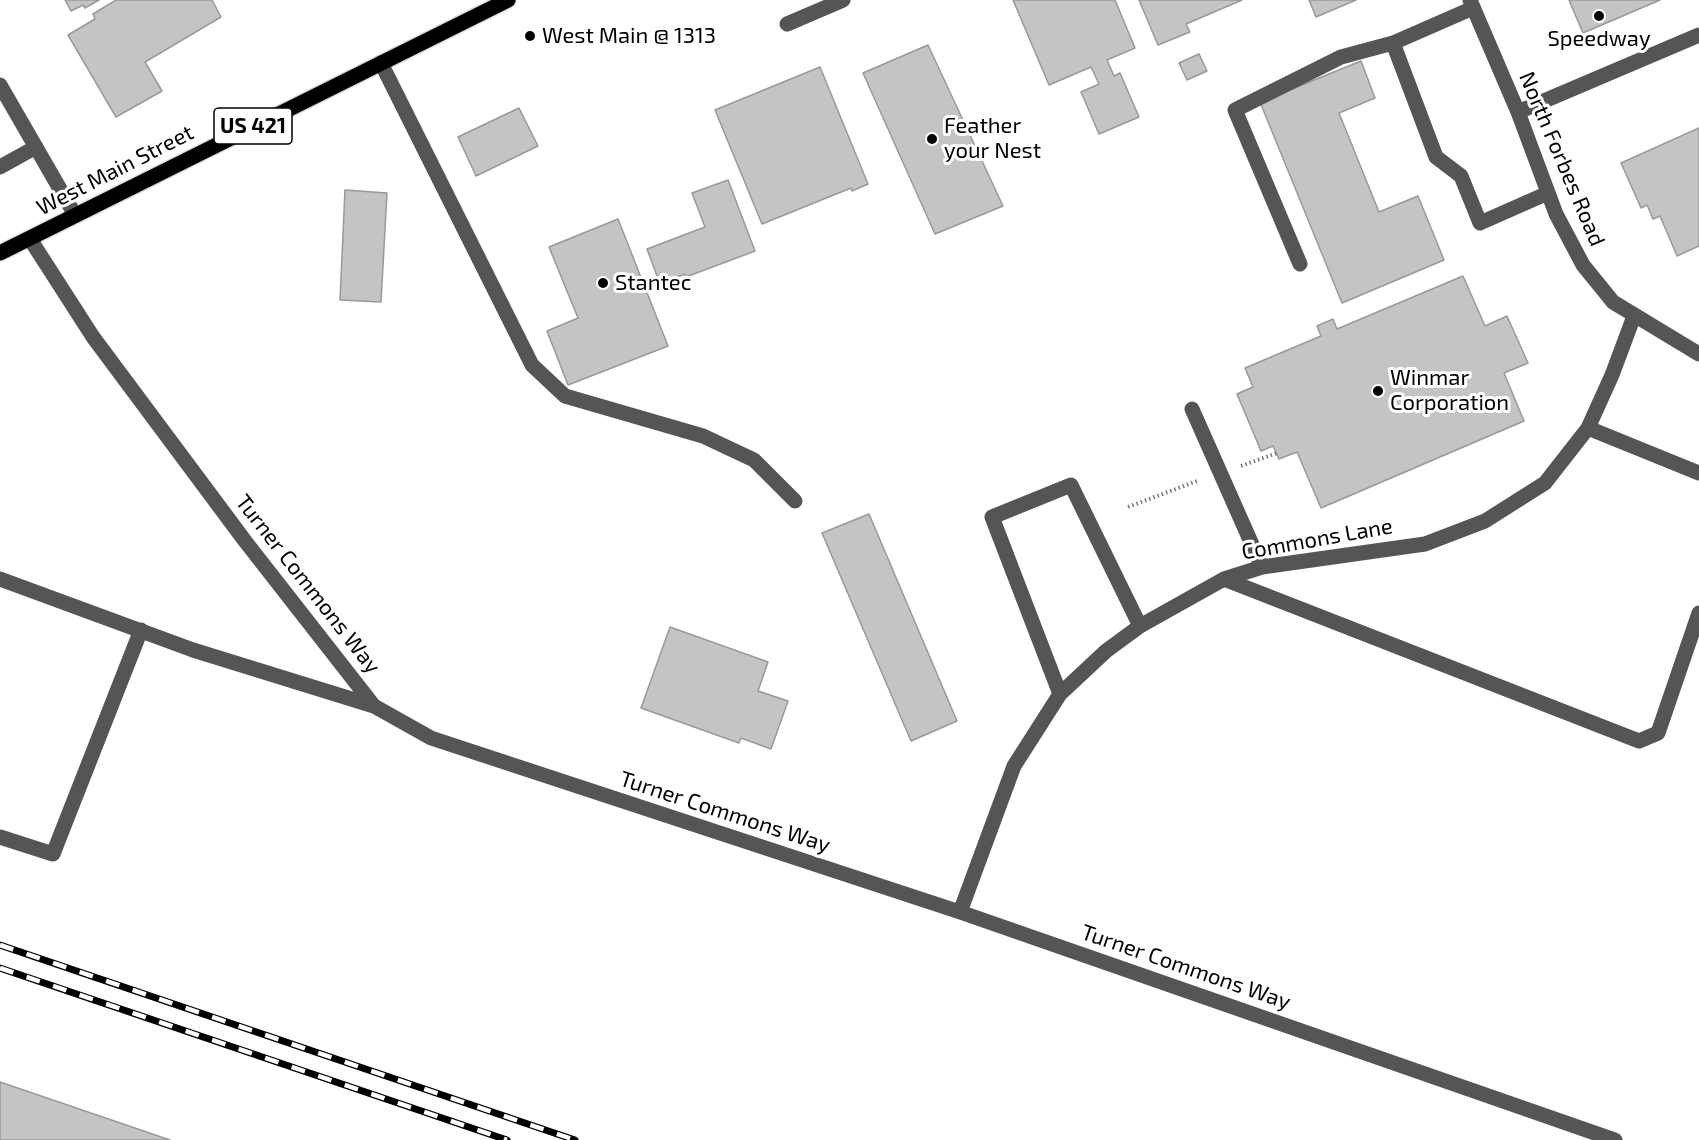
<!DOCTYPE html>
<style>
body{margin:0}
canvas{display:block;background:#fff}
</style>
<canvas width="1699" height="1140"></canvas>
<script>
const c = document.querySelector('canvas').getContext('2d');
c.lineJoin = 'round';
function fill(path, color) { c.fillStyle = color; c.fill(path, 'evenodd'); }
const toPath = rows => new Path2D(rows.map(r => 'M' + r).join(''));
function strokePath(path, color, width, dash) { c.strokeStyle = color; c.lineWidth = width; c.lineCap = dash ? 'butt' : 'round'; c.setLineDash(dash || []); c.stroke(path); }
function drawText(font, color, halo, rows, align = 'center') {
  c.font = font + ' "Exo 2",sans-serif'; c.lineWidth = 6; c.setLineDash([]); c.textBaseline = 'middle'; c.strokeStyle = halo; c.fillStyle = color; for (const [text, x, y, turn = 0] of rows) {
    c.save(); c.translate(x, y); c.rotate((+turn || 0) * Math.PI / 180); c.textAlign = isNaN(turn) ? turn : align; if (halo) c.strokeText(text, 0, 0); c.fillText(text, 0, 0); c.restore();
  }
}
const building = toPath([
 [65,0,99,0,85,8,83,5,71,11,65,0],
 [116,0,212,0,221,17,145,62,162,91,116,117,68,35,95,19,93,14,116,0],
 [1013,0,1115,0,1135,48,1107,60,1114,76,1120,73,1139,117,1099,134,1081,92,1099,84,1091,67,1049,85,1013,0],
 [1139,0,1242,0,1186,24,1190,32,1158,45,1139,0],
 [1309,0,1356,0,1316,17,1309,0],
 [1569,0,1660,0,1583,33,1569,0],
 [928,45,1003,206,935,234,863,73,928,45],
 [1199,54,1207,71,1187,80,1179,63,1199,54],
 [1361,61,1375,98,1339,113,1379,212,1418,196,1444,260,1342,303,1260,102,1361,61],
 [820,67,868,184,852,191,851,188,762,224,715,110,820,67],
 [519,108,538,146,476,176,458,137,519,108],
 [1699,128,1699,246,1677,256,1660,216,1653,219,1647,205,1641,208,1621,163,1699,128],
 [728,180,755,251,686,277,685,274,660,284,647,249,705,227,692,193,728,180],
 [345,190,387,193,381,302,340,300,345,190],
 [618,219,668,346,568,385,547,331,578,318,549,247,618,219],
 [1463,276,1485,326,1507,316,1528,363,1504,373,1524,421,1321,508,1297,452,1279,459,1273,446,1261,451,1237,394,1253,387,1245,368,1321,336,1317,326,1333,319,1337,329,1463,276],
 [869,514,957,721,911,741,822,533,869,514],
 [670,627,768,662,758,691,788,701,771,749,741,738,739,743,641,708,670,627],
 [0,1082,170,1140,0,1140,0,1082]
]);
fill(building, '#c4c4c4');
strokePath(building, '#999', 1.5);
const major = toPath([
 [0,253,508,0]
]);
strokePath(major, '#dbdbdb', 18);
strokePath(toPath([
 [1241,466,1277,453],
 [1128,507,1197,481]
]), '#777', 4, [1.5, 3]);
strokePath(toPath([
 [1470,0,1518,112,1556,214,1583,265,1613,302,1699,354],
 [1473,8,1393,43,1436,157,1461,176,1480,223,1548,193],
 [787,24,843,0],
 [381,63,532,365,565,396,703,436,754,460,795,501],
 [0,85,75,215],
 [1518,112,1699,35],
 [0,167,36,147],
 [30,239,93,337,245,541,374,706,431,738,960,912,1615,1140],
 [1300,264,1235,110,1341,57,1393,43],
 [1192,409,1262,567],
 [1588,428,1699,473],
 [0,579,193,650,374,706],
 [1224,579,1639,741,1658,733,1699,613],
 [1060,694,992,517,1071,485,1140,626],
 [0,837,53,854,141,630],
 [960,912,1014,766,1060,694,1106,651,1140,626,1224,579,1262,567,1425,544,1485,521,1545,483,1588,428,1612,375,1634,316]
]), '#555', 15);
strokePath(major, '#000', 15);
const rail = toPath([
 [0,945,575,1140],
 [0,968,507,1140]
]);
strokePath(rail, '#000', 7);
strokePath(rail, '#fff', 4.5, [14]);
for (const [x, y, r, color] of [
 [1599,16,6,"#000"],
 [530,36,6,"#000"],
 [932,139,6,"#000"],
 [603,283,6,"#000"],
 [1378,391,6,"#000"]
]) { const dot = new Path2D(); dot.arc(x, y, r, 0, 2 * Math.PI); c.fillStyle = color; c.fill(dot); strokePath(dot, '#fff', 2); }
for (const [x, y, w] of [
 [253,126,78]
]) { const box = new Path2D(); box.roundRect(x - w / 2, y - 18, w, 36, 4.5); c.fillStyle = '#fff'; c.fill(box); strokePath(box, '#000', 1.5); }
drawText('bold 21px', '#000', null, [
 ["US 421",253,126]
]);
drawText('22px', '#000', '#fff', [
 ["West Main @ 1313",542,36],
 ["Speedway",1599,39,"center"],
 ["Feather",944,126],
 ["your Nest",944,151],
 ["Stantec",615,283],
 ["Winmar",1390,378],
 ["Corporation",1390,403]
], 'left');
drawText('22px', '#000', '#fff', [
 ["North Forbes Road",1562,159,67],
 ["West Main Street",115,170,-27],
 ["Commons Lane",1317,539,-10],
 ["Turner Commons Way",308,584,52],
 ["Turner Commons Way",725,812,18],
 ["Turner Commons Way",1186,967,19]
]);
</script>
